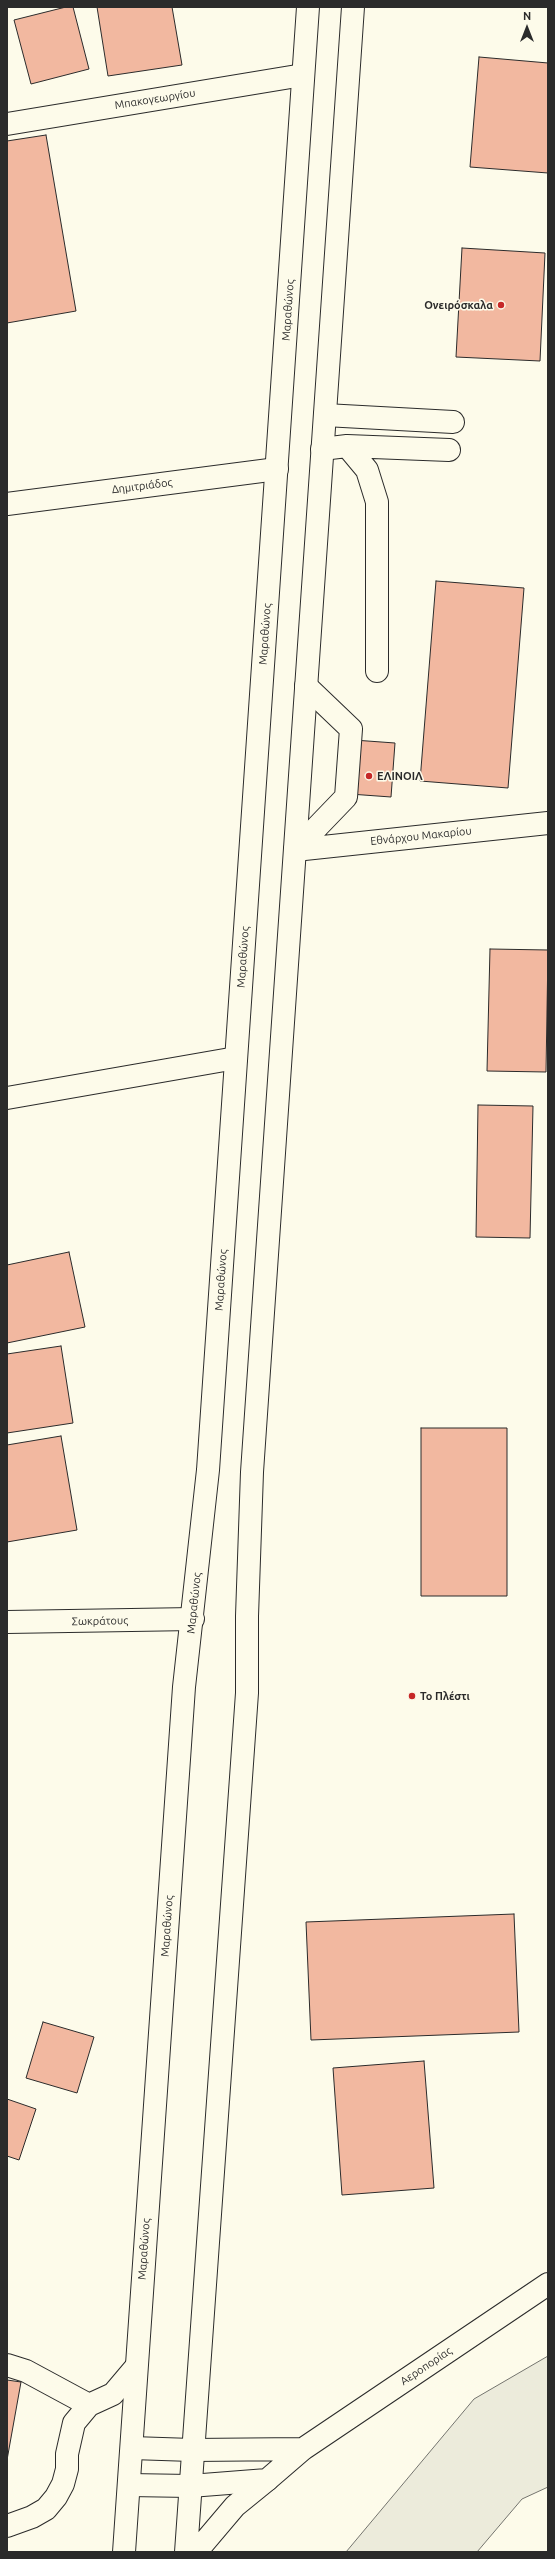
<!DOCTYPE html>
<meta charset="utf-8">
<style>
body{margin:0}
#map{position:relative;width:555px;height:2559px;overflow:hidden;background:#fdfbea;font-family:Ubuntu,sans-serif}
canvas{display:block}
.frame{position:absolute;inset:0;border:8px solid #2b2b2b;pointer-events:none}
.north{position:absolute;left:507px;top:8px;width:40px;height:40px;-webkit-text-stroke:3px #fdfbea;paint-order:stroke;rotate:0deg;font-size:11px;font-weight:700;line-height:16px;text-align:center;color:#2b2b2b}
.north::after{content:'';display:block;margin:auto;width:14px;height:18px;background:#2b2b2b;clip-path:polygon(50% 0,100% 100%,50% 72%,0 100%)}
</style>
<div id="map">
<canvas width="555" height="2559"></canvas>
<div class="frame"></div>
<div class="north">N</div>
</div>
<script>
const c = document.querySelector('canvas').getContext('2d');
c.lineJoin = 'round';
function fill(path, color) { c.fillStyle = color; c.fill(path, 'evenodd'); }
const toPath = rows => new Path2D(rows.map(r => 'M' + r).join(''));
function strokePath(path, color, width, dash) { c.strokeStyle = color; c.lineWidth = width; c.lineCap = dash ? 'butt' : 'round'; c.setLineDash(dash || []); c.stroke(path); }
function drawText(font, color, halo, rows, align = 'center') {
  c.font = font + ' Ubuntu,sans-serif'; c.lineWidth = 3; c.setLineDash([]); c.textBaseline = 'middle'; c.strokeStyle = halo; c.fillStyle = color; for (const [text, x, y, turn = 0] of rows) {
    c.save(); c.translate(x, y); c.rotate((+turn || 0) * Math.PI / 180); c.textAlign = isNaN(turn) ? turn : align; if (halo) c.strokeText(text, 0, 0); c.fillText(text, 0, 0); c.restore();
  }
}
const green = toPath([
 [548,2356,548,2487,522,2499,477,2552,346,2552,474,2399,548,2356]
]);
fill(green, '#ecebdb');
strokePath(green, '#74746e', 1);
const building = toPath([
 [66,7,73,7,89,69,31,84,14,20,66,7],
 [97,7,172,7,182,65,108,76,97,7],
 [479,57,548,63,548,173,470,167,479,57],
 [46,135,76,311,7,323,7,141,46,135],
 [462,248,545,253,540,361,456,357,462,248],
 [436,581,524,588,508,788,420,781,436,581],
 [340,739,395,743,391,797,336,793,340,739],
 [490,949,548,950,546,1072,487,1071,490,949],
 [478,1105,533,1106,530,1238,476,1237,478,1105],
 [69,1252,85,1327,7,1343,7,1265,69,1252],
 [61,1346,73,1423,7,1433,7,1354,61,1346],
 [421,1428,507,1428,507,1596,421,1596,421,1428],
 [61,1436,77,1530,7,1542,7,1445,61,1436],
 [514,1914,519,2032,311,2040,306,1922,514,1914],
 [43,2022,94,2037,77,2093,26,2078,43,2022],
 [424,2061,434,2188,342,2195,333,2068,424,2061],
 [7,2099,36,2109,19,2160,7,2156,7,2099],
 [7,2380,21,2382,7,2460,7,2380]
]);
fill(building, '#f2b8a0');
strokePath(building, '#2b2b2b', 1);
const minor = toPath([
 [7,124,303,75],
 [325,415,453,422],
 [347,446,449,450],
 [322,449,347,446,367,470,377,502,377,671],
 [7,504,277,469],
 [295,850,548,823],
 [295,850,346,797,351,729,306,686],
 [7,1098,236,1058],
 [7,1622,193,1619],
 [7,2365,26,2371,89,2405],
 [132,2448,192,2450,303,2449],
 [129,2485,190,2486,267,2480,303,2449,548,2284],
 [7,2526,32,2517,46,2509,56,2497,63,2484,67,2469,67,2454,74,2423,89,2405,113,2394,135,2368]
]);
const major = toPath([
 [124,2552,184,1687,208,1470,308,7],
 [186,2552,247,1693,247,1616,252,1472,353,7],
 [196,2552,235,2506,267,2480]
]);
strokePath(minor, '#2b2b2b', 24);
strokePath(major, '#2b2b2b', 24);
strokePath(minor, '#fdfbea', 22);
strokePath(major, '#fdfbea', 22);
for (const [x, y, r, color] of [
 [501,305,4,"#c62828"],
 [369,776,4,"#c62828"],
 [412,1696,4,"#c62828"]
]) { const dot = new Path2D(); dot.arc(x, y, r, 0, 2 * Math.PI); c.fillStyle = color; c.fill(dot); strokePath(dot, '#fdfbea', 1.5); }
drawText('11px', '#2b2b2b', '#fdfbea', [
 ["Μπακογεωργίου",155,99,-9],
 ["Μαραθώνος",288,310,-86],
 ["Δημιτριάδος",142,486,-7],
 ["Μαραθώνος",265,634,-86],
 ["Εθνάρχου Μακαρίου",421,836,-6],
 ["Μαραθώνος",243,957,-86],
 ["Μαραθώνος",221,1280,-86],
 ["Μαραθώνος",194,1603,-84],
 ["Σωκράτους",100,1621,-1],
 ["Μαραθώνος",167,1926,-86],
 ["Μαραθώνος",144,2249,-86],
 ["Αεροπορίας",426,2366,-34]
]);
drawText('bold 11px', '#2b2b2b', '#fdfbea', [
 ["Ονειρόσκαλα",493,305,"right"],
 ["ΕΛΙΝΟΙΛ",377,776],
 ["Το Πλέστι",420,1696]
], 'left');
</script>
